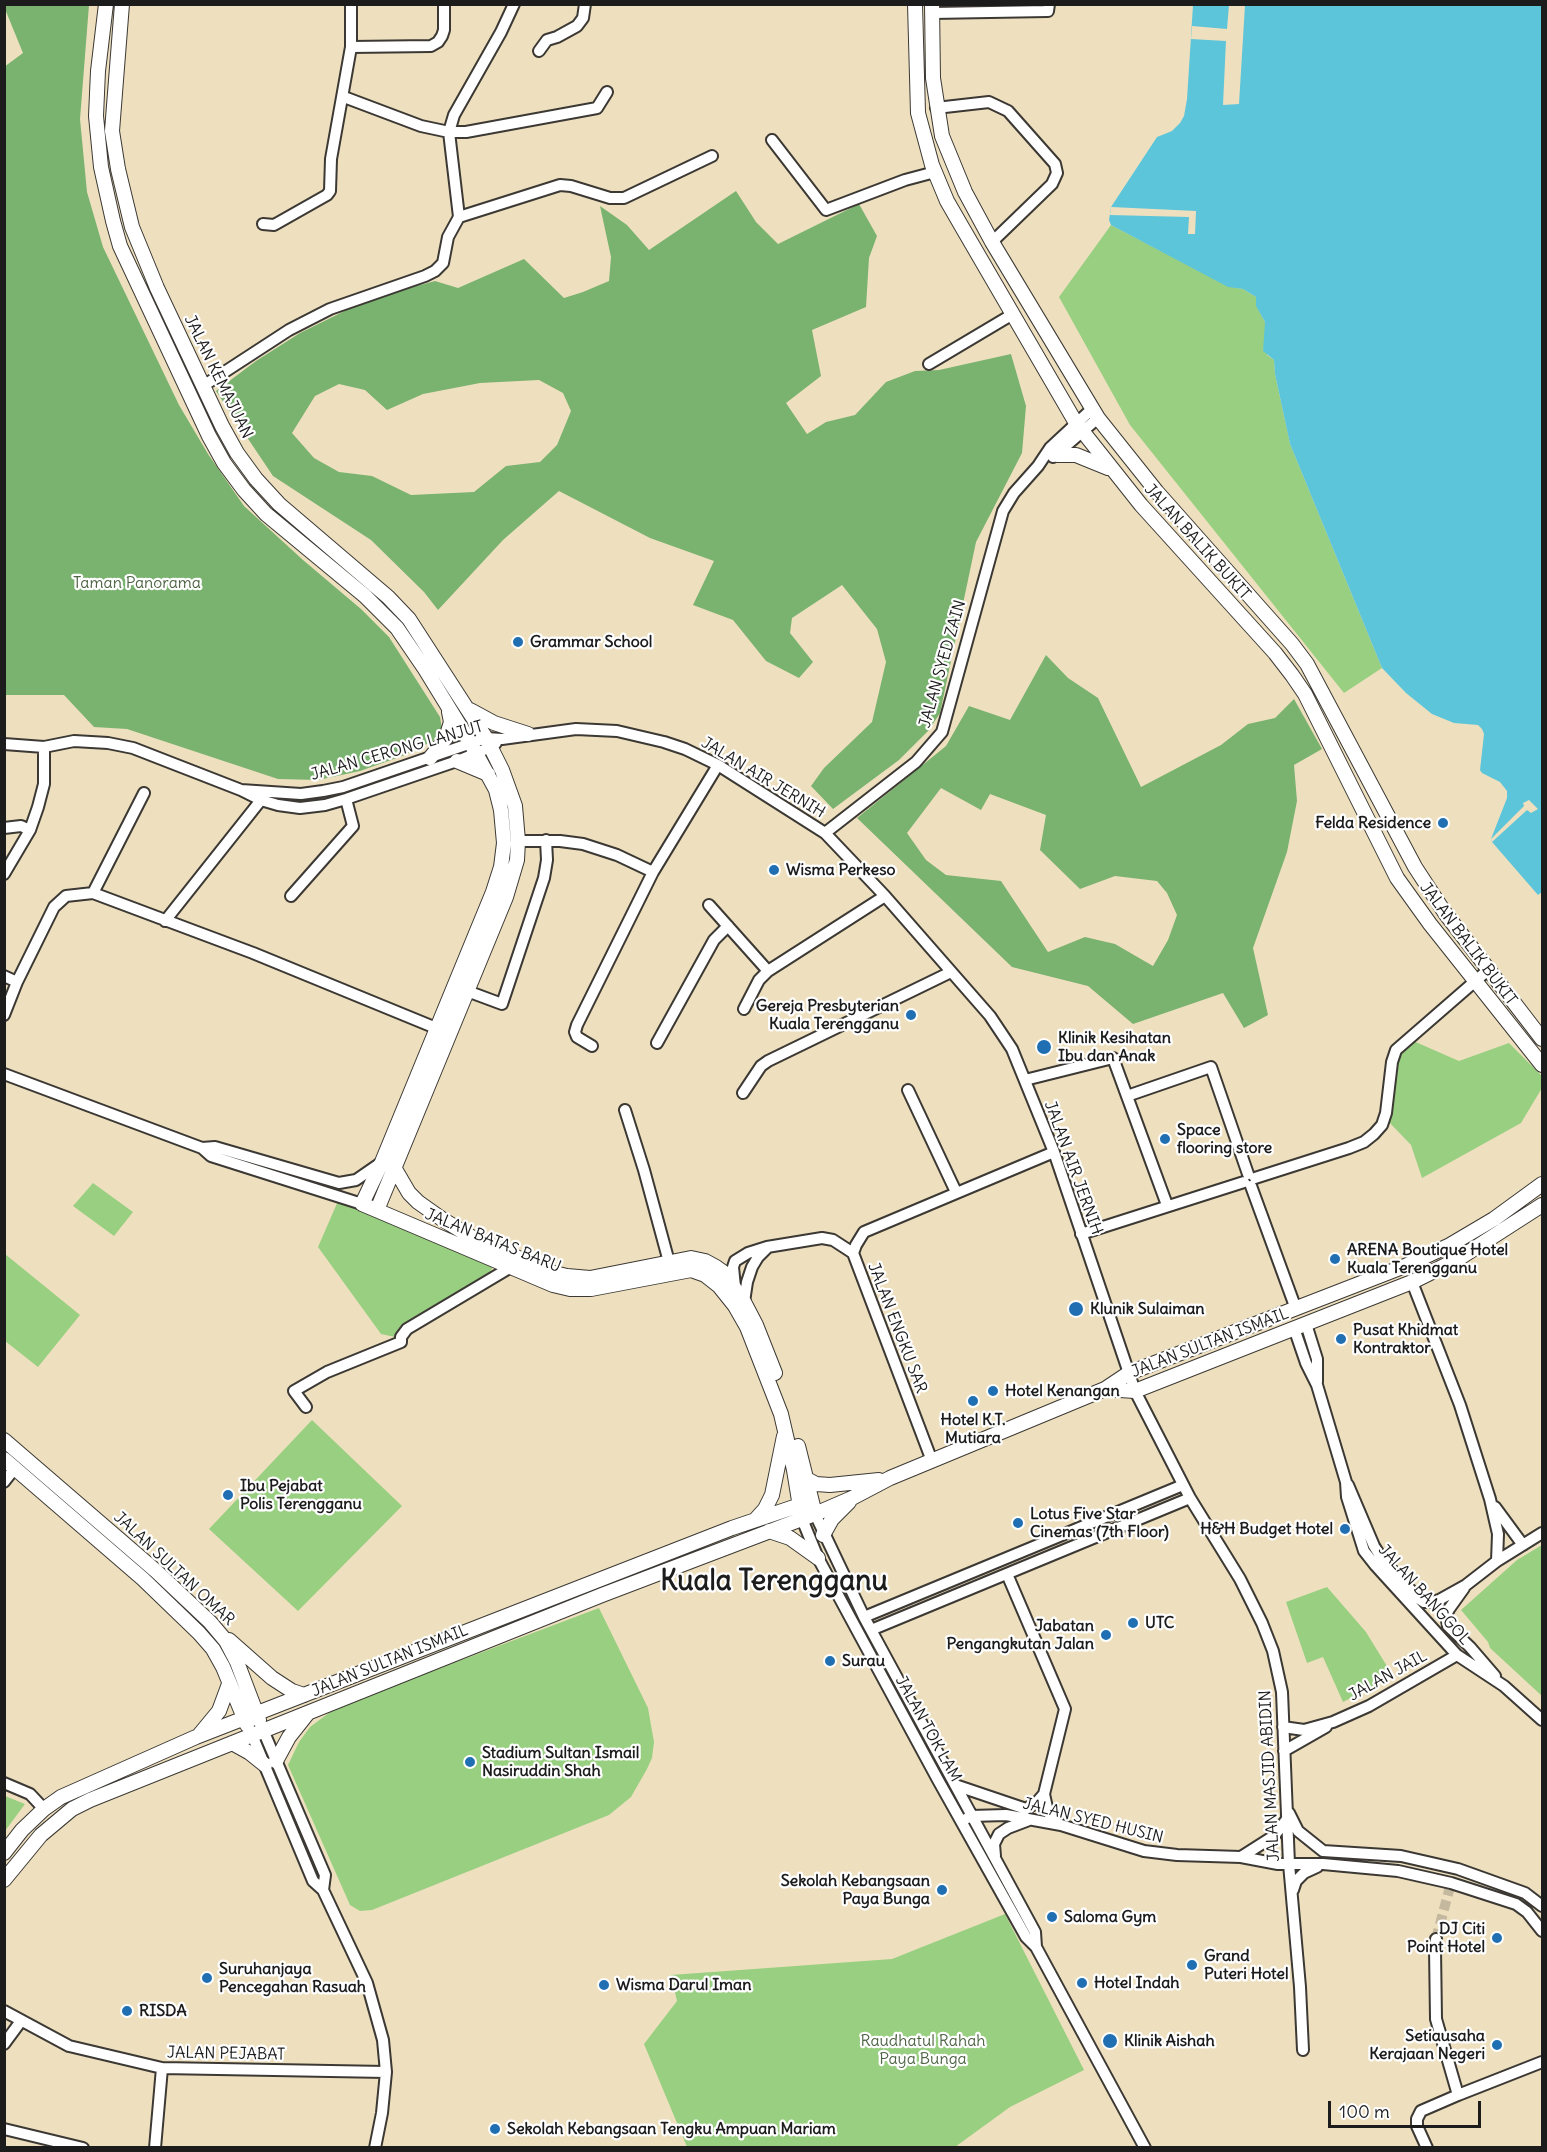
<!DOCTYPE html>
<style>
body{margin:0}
#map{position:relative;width:1547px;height:2152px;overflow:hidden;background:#eee0bf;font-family:Delius,sans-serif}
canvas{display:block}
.frame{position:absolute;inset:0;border:6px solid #1c1c1c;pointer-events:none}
.scale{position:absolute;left:1328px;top:2101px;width:153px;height:27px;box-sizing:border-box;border:3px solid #1c1c1c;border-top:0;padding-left:8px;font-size:18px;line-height:21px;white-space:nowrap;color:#1c1c1c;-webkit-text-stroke:4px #fff;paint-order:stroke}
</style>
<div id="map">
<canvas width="1547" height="2152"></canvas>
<div class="frame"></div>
<div class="scale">100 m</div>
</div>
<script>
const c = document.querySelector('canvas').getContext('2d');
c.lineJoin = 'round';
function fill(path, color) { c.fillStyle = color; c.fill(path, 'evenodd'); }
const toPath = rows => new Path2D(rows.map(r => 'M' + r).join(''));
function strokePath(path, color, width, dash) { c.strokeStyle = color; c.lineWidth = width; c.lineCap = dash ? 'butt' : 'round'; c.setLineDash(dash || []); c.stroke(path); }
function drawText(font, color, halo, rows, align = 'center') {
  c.font = font + ' Delius,sans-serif'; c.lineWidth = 4.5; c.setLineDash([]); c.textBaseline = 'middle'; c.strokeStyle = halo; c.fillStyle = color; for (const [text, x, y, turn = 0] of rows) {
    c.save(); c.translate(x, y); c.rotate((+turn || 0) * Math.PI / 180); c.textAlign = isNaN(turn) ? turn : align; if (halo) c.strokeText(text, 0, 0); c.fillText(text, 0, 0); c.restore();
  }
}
fill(toPath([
 [1111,225,1228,286,1243,289,1256,297,1258,309,1265,322,1267,355,1274,360,1275,374,1290,444,1382,668,1344,693,1130,425,1059,297],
 [1411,1040,1459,1061,1509,1043,1542,1076,1542,1088,1521,1123,1422,1178,1411,1145,1388,1121,1396,1057],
 [93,1183,133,1212,114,1236,73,1206],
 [338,1201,494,1264,490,1273,404,1323,395,1337,381,1334,318,1247],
 [5,1254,80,1315,38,1367,5,1341],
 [312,1420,402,1506,298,1611,209,1529],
 [1542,1545,1542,1696,1490,1648,1488,1642,1461,1610,1517,1560],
 [1327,1587,1366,1632,1393,1676,1343,1702,1323,1657,1307,1663,1286,1602],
 [599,1608,648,1708,654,1742,652,1758,647,1769,631,1797,609,1815,372,1910,360,1911,350,1905,288,1765,299,1742,310,1727,337,1707],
 [5,1796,25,1804,5,1831,4,1831],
 [1005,1914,1084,2070,1010,2107,955,2147,687,2147,644,2044,677,2001,671,1975,892,1959]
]), '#99cf81');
fill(toPath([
 [6,4,89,5,80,119,87,192,103,247,179,405,208,454,244,506,303,560,361,609,389,637,440,717,442,729,433,741,405,755,360,771,318,780,278,779,127,729,94,727,64,695,5,695,4,67,23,53,5,9],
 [736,191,756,222,778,244,859,204,877,236,869,258,866,307,812,330,821,376,786,403,807,434,826,422,855,415,886,382,915,371,939,370,1011,354,1026,406,1022,453,976,542,940,713,929,730,899,760,833,809,811,786,824,768,872,722,886,662,877,629,842,585,792,618,790,633,813,662,799,678,766,661,733,620,693,605,714,561,650,538,559,491,503,540,438,610,424,592,371,540,273,476,216,391,256,361,300,333,369,299,435,281,458,288,524,259,564,298,583,292,609,281,611,257,600,206,627,225,649,250],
 [539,380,563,393,571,411,557,445,540,462,506,466,474,492,411,495,372,476,339,472,314,458,292,433,315,396,339,384,365,390,387,410,423,394,480,383],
 [1046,655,1068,678,1098,698,1141,787,1221,745,1248,724,1275,718,1294,699,1322,749,1294,765,1297,801,1287,852,1253,948,1268,1015,1244,1028,1223,993,1133,1024,1088,986,1012,967,857,818,946,746,969,706,1010,720],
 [941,788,981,810,990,794,1046,815,1040,850,1080,889,1115,876,1157,881,1167,893,1177,915,1168,940,1153,966,1115,944,1085,937,1048,952,1001,881,946,875,926,860,907,833]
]), '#7ab26f');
fill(toPath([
 [1193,5,1542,5,1542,892,1538,895,1492,842,1491,839,1507,798,1507,791,1500,782,1482,773,1480,770,1484,734,1482,729,1478,725,1454,723,1432,714,1406,693,1382,668,1290,444,1275,374,1274,360,1263,351,1265,322,1256,306,1256,297,1243,289,1228,287,1111,225,1109,220,1111,207,1157,137,1172,131,1180,123,1184,116,1187,99]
]), '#5dc5da');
fill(toPath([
 [1229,5,1245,5,1239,104,1223,105,1226,41,1191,39,1192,26,1227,29],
 [1111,207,1196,211,1195,234,1188,234,1189,217,1110,215],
 [1529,800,1538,809,1531,813,1527,810,1492,842,1491,839,1524,806,1523,803]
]), '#eee0bf');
strokePath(toPath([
 [1436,1939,1451,1883]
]), '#c4b99e', 10, [10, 5]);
const minor = toPath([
 [932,13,1048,11,1049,4],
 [351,47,431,46,438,42,442,36,444,30,444,4],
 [539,51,547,40,557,37,577,26,583,18,585,4],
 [344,97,421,126,449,132,466,132,597,108,607,92],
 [936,108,989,102,1008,111,1055,164,1057,173,1052,184,992,242],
 [772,140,826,210,905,180,935,172],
 [459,217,560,185,571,186,610,198,624,198,712,156],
 [263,224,274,225,327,195,330,191,331,159,351,47,351,4],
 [929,364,1013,314],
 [203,386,289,330,330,309,425,276,435,271,443,263,448,237,459,217,449,132,454,115,501,32,514,4],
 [1053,457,1098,418],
 [4,744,44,747,74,741,108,743,133,748,241,790,261,800,278,805,300,808,325,805,346,799,457,761,491,747,496,743],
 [241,790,301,794,323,791,343,787,486,738,502,739,576,729,617,731,664,742,685,749,718,765,825,833,885,896,990,1016,1012,1049,1054,1152,1135,1391,1190,1498,1240,1579,1262,1623,1273,1651,1282,1692,1289,1864,1300,1987,1303,2050],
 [144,793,93,893,253,953,436,1028],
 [4,828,21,826,30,830],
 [825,833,916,762,942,732,1003,511,1014,493,1038,466,1050,448,1092,409],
 [518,841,560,841,583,844,617,855,653,872],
 [4,874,30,830,38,807,44,784,44,747],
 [291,896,353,826,346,799],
 [709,905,768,971],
 [165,921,261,800],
 [4,976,17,982],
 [467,991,502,1004,544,878,547,860,546,840],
 [744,1009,759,980,768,971,885,896],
 [4,1015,17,982,54,907,66,896,93,893],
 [657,1043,714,940,728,926],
 [592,1046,577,1037,575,1032,577,1025,653,872,718,765],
 [4,1074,202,1148,211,1156,362,1204],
 [1025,1080,1113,1058,1167,1205],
 [908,1090,956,1192],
 [743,1093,761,1066,768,1061,951,972],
 [1127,1096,1211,1067,1248,1174],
 [625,1110,644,1170,669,1262],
 [202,1148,215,1147,339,1183,356,1180,382,1162],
 [1255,1178,1349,1148,1364,1142,1374,1134,1382,1125,1386,1113,1392,1062,1396,1050,1488,970],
 [1251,1186,1296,1309],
 [1081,1234,1244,1182],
 [1412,1282,1460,1405,1490,1499,1498,1534,1497,1561],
 [735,1287,733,1267,735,1261,748,1253,767,1247,822,1238,833,1240,853,1253],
 [744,1302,747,1282,752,1267,758,1257,767,1248],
 [1306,1324,1317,1359,1317,1382],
 [1294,1328,1306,1363,1317,1385,1346,1482,1347,1497,1364,1551,1375,1565,1457,1655,1504,1686,1542,1720],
 [306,1407,294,1391,327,1372,401,1342,401,1337,407,1329,511,1267],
 [932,1461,853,1253,856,1245,864,1232,1054,1152],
 [4,1482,15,1468],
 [1348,1485,1374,1546,1382,1559,1418,1598,1424,1602,1432,1602,1439,1600,1466,1585,1497,1561,1542,1533],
 [1495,1507,1523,1545],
 [815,1514,864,1617,1035,1932,1036,1947],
 [802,1519,818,1558,938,1780,1026,1937,1036,1947,1145,2148],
 [1007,1574,1065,1709,1044,1794,1048,1812,1057,1824],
 [1464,1588,1449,1609,1446,1615,1448,1626,1470,1647,1495,1676],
 [864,1617,1183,1485],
 [871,1630,1190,1498],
 [1283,1727,1304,1730,1333,1722,1369,1706,1457,1655],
 [263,1730,325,1875,323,1890],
 [252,1735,313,1881,323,1890,367,1983,383,2040,386,2072,382,2113,375,2148],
 [1284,1751,1326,1727],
 [4,1783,30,1794,44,1809],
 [955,1785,1026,1809,1037,1802,1044,1794],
 [1289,1813,1298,1831,1323,1851,1401,1856,1458,1869,1525,1893,1542,1906],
 [962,1821,971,1816,1006,1815,1061,1825,1144,1851,1177,1855,1241,1857,1278,1864,1323,1864,1398,1871,1451,1883,1516,1904,1527,1912,1542,1931],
 [995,1856,994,1844,999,1834,1008,1828,1029,1820],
 [1241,1857,1274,1836,1287,1819],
 [1293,1890,1296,1881,1304,1873,1317,1867],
 [1436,1939,1435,1949,1436,2019,1458,2095],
 [4,2011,69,2046,162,2068,386,2072],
 [4,2044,21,2021],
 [4,2129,83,2148],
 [155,2148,162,2068],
 [1427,2148,1417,2126,1417,2119,1421,2111,1458,2095,1542,2062]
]);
const major = toPath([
 [106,4,98,71,96,116,101,167,113,221,120,246,209,436,224,463,244,490,266,514,365,596,397,628,425,669,471,744,496,790,501,810,504,843,501,867,493,892,382,1162,362,1204,553,1285,570,1289,591,1289,691,1270,705,1275,719,1286,735,1306,747,1327,781,1414,794,1470,802,1519],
 [122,4,112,131,118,169,132,227,157,288,222,426,237,453,256,479,279,504,388,597,409,619,486,738,502,770,515,806,518,841,517,860,506,897,377,1210],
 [915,4,918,113,932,165,947,201,962,227,1076,423,1141,505,1275,653,1292,675,1305,694,1397,878,1430,924,1542,1065],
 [932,4,933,78,942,136,965,192,992,242,1098,418,1157,492,1292,644,1307,664,1415,867,1445,913,1542,1039],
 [1057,455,1076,455,1108,468],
 [470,710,494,723,528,734],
 [430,758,446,738,451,722,449,712],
 [457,761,488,774],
 [395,1169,409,1193,418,1202,442,1219,473,1238,550,1272,567,1276,590,1278,691,1258,705,1261,716,1267,723,1272,744,1302,756,1325,775,1373],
 [1105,1389,1129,1373,1405,1266,1450,1245,1494,1219,1542,1184],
 [4,1440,156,1571,210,1622,226,1641,237,1662,259,1720],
 [798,1446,815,1514],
 [4,1459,143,1579,199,1633,213,1649,223,1667,247,1725],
 [801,1476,816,1484,830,1485,879,1480],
 [756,1519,765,1509,772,1495,784,1436],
 [769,1531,790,1538,818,1558],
 [823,1535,832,1519,849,1502],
 [229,1640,272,1678,292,1691,304,1695],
 [200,1734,219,1711,229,1684],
 [232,1743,250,1753,265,1765],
 [276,1761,289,1737,308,1713],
 [4,1853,22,1830,44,1809,61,1797,196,1737,732,1528,800,1505,807,1507],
 [4,1880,41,1835,72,1809,90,1800,602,1595,815,1514,852,1498,890,1478,1105,1389,1135,1391,1412,1282,1458,1259,1542,1205]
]);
strokePath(minor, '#3c3934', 14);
strokePath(major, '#3c3934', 16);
strokePath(minor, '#fff', 10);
strokePath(major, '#fff', 14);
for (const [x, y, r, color] of [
 [518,642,6,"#1f6fb2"],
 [1443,823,6,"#1f6fb2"],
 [774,870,6,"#1f6fb2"],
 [911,1015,6,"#1f6fb2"],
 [1044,1047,8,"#1f6fb2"],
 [1165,1139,6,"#1f6fb2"],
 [1335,1259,6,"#1f6fb2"],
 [1076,1309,8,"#1f6fb2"],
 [1341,1339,6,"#1f6fb2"],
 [993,1391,6,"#1f6fb2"],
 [973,1401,6,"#1f6fb2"],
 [228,1495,6,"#1f6fb2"],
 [1018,1523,6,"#1f6fb2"],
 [1345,1529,6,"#1f6fb2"],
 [1133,1623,6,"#1f6fb2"],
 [1106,1635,6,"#1f6fb2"],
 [830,1661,6,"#1f6fb2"],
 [470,1762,6,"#1f6fb2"],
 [942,1890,6,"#1f6fb2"],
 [1052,1917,6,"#1f6fb2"],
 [1497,1938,6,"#1f6fb2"],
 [1192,1965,6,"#1f6fb2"],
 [207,1978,6,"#1f6fb2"],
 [1082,1983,6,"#1f6fb2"],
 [604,1985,6,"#1f6fb2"],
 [127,2011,6,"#1f6fb2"],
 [1110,2041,8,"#1f6fb2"],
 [1497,2045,6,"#1f6fb2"],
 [495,2129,6,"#1f6fb2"]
]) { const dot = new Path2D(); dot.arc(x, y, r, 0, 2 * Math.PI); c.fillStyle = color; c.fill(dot); strokePath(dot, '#fff', 2); }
drawText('16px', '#1c1c1c', '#fff', [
 ["JALAN KEMAJUAN",218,377,64],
 ["JALAN BALIK BUKIT",1197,542,48],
 ["JALAN SYED ZAIN",943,664,-74],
 ["JALAN CERONG LANJUT",397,751,-16],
 ["JALAN AIR JERNIH",763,778,31],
 ["JALAN BALIK BUKIT",1468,944,53],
 ["JALAN AIR JERNIH",1073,1168,70],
 ["JALAN BATAS BARU",493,1241,22],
 ["JALAN ENGKU SAR",897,1328,69],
 ["JALAN SULTAN ISMAIL",1210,1343,-21],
 ["JALAN SULTAN OMAR",174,1569,43],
 ["JALAN BANGGOL",1424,1595,48],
 ["JALAN SULTAN ISMAIL",390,1661,-22],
 ["JALAN JAIL",1388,1676,-29],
 ["JALAN TOK LAM",928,1729,61],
 ["JALAN MASJID ABIDIN",1270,1776,-93],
 ["JALAN SYED HUSIN",1093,1821,14],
 ["JALAN PEJABAT",226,2054,1]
]);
drawText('16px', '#4e6444', '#fff', [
 ["Taman Panorama",137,583],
 ["Raudhatul Rahah",923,2041],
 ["Paya Bunga",923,2059]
]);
drawText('bold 16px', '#1c1c1c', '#fff', [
 ["Grammar School",530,642],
 ["Felda Residence",1431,823,"right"],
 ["Wisma Perkeso",786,870],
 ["Gereja Presbyterian",899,1006,"right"],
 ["Kuala Terengganu",899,1024,"right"],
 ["Klinik Kesihatan",1058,1038],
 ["Ibu dan Anak",1058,1056],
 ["Space",1177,1130],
 ["flooring store",1177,1148],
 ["ARENA Boutique Hotel",1347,1250],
 ["Kuala Terengganu",1347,1268],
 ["Klunik Sulaiman",1090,1309],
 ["Pusat Khidmat",1353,1330],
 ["Kontraktor",1353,1348],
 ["Hotel Kenangan",1005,1391],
 ["Hotel K.T.",973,1420,"center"],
 ["Mutiara",973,1438,"center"],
 ["Ibu Pejabat",240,1486],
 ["Polis Terengganu",240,1504],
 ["Lotus Five Star",1030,1514],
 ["Cinemas (7th Floor)",1030,1532],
 ["H&H Budget Hotel",1333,1529,"right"],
 ["UTC",1145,1623],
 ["Jabatan",1094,1626,"right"],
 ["Pengangkutan Jalan",1094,1644,"right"],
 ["Surau",842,1661],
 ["Stadium Sultan Ismail",482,1753],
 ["Nasiruddin Shah",482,1771],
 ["Sekolah Kebangsaan",930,1881,"right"],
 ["Paya Bunga",930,1899,"right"],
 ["Saloma Gym",1064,1917],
 ["DJ Citi",1485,1929,"right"],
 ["Point Hotel",1485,1947,"right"],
 ["Grand",1204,1956],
 ["Puteri Hotel",1204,1974],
 ["Suruhanjaya",219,1969],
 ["Pencegahan Rasuah",219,1987],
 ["Hotel Indah",1094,1983],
 ["Wisma Darul Iman",616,1985],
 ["RISDA",139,2011],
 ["Setiausaha",1485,2036,"right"],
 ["Kerajaan Negeri",1485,2054,"right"],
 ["Klinik Aishah",1124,2041],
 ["Sekolah Kebangsaan Tengku Ampuan Mariam",507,2129]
], 'left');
drawText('bold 28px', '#1c1c1c', '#fff', [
 ["Kuala Terengganu",774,1582]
]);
</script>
